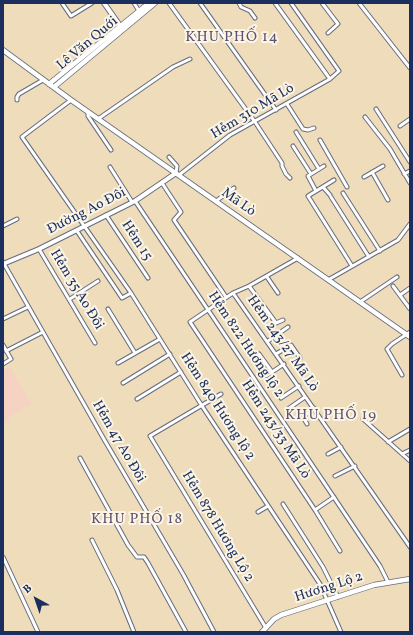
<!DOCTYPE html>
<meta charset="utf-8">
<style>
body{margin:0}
#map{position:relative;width:413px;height:635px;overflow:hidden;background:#eedcba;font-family:Vollkorn,serif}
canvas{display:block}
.frame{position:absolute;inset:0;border:4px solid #1b2f5e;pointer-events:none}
.north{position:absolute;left:16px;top:579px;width:40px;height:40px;-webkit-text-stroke:3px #fcf5e5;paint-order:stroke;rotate:320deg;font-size:11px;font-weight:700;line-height:16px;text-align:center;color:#1b2f5e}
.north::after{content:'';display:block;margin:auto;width:14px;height:18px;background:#1b2f5e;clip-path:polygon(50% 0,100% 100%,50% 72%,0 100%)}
</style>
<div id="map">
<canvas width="413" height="635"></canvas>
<div class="frame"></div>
<div class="north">B</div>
</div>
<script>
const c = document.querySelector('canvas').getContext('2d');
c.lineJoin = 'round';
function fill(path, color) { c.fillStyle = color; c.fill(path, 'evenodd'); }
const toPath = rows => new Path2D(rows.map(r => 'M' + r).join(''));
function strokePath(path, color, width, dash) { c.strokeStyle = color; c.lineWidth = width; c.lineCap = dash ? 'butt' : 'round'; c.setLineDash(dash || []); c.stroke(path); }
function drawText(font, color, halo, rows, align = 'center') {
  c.font = font + ' Vollkorn,serif'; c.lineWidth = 4; c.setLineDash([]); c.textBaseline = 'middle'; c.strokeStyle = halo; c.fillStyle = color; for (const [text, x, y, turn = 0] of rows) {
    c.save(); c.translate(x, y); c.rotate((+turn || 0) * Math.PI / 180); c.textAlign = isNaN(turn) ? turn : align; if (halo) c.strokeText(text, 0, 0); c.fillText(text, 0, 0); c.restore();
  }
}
fill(toPath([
 [7,368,11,368,31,404,8,417,10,420,3,424,3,370]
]), '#f5d2c2');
const minor = toPath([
 [62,3,71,16,92,3],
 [134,3,139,11],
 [169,3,255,122,282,163,282,166,286,174,290,178],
 [200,3,276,110],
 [239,3,241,7,250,11,255,18],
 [275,3,330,79],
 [322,3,338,24,328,33],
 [359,3,410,68],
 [17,100,17,97,19,94,43,80],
 [71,100,22,137,131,293,202,406,320,584,341,632],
 [287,104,303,129,308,130,314,128],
 [376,109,410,162],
 [88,113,88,116,111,150],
 [365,117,390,149,410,183],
 [98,119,173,67,190,59],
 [400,126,410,119],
 [296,132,319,169],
 [320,140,347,187],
 [293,146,311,174],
 [169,157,177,166,176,173],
 [110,167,132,202],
 [372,172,388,200],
 [404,174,410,171],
 [179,175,230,135,330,79,339,71,291,3],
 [364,177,383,166],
 [334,180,308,196,352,266],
 [162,183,181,212,174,220,226,297],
 [323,187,330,195],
 [316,191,308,176,324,166],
 [343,193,380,251],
 [331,197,369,257],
 [135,201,380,566,388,582],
 [216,201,234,188],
 [106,215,148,278],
 [3,226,17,219],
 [77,231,122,298,131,293],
 [39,249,95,343],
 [298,258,249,286,233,293,190,322,315,510,340,551],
 [3,262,105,441,183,574,214,632],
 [267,277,278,293],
 [328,280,398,240,410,224],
 [249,286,276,323,283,320],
 [393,286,410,309],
 [233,293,410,547],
 [400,295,410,288],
 [70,299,98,281],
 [360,302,397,277],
 [108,309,135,353],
 [3,319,28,307],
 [268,341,288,327],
 [3,345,11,359,3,364],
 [6,351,43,332],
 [259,354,272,372],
 [276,354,291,345,300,358],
 [118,363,160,339],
 [402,375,387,349,392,344,410,332],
 [266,376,284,364],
 [123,383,170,354],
 [221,394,150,436,266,628],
 [281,398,299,386],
 [137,399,181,372],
 [288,409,305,397],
 [363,419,410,461],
 [307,424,303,417,314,408],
 [388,442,410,429],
 [328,454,341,447],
 [402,454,410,450],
 [80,458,128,545,137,557,144,557,148,563,186,632],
 [335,476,355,466],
 [283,504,323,567,338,597],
 [315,510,334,497],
 [258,512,268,506],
 [92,540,117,590,134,632],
 [3,557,38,632]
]);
const tertiary = toPath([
 [104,3,121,27],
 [3,264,39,249,135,201,176,173]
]);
const secondary = toPath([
 [3,50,71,100,410,337],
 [49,84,149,3],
 [54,87,155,3],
 [262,632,274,619,281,615,374,585,410,579]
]);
strokePath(minor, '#656c7e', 5);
strokePath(tertiary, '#656c7e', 6);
strokePath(secondary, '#656c7e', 6);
strokePath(minor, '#fff', 3);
strokePath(tertiary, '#fff', 4);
strokePath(secondary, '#fff', 4.5);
drawText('14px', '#1b2f5e', '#fcf5e5', [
 ["Lê Văn Quới",88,44,-40],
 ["Hẻm 310 Mã Lò",253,112,-31],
 ["Mã Lò",238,203,35],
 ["Đường Ao Đôi",87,212,-27],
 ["Hẻm 15",136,241,57],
 ["Hẻm 35 Ao Đôi",76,290,59],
 ["Hẻm 243/27 Mã Lò",282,344,55],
 ["Hẻm 822 Hương lộ 2",245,345,56],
 ["Hẻm 840 Hương lộ 2",217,407,57],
 ["Hẻm 243/33 Mã Lò",275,430,57],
 ["Hẻm 47 Ao Đôi",118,442,60],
 ["Hẻm 878 Hương Lộ 2",217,527,59],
 ["Hương Lộ 2",329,588,-18]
]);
c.letterSpacing = '1px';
drawText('15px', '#5e5270', '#fcf5e5', [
 ["KHU PHỐ 14",232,38],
 ["KHU PHỐ 19",331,416],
 ["KHU PHỐ 18",137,520]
]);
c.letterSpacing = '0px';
</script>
